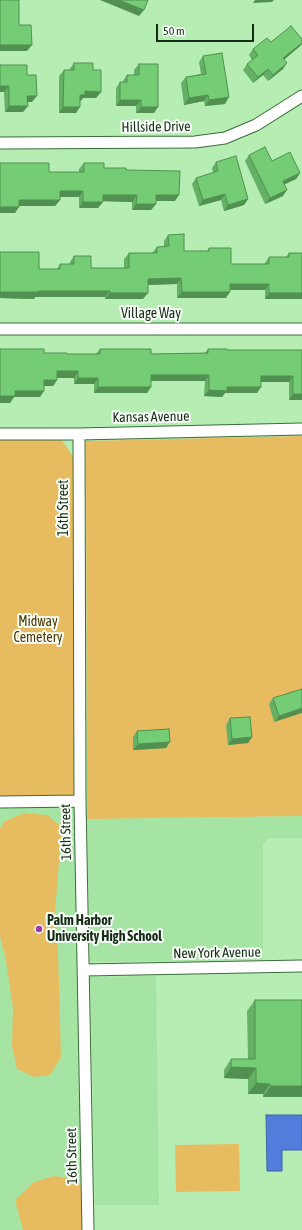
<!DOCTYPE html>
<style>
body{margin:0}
#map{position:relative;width:302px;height:1230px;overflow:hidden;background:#b5edb3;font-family:"Asap Condensed",sans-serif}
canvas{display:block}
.scale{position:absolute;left:156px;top:24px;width:98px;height:18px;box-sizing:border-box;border:2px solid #182d17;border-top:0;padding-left:5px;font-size:12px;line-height:14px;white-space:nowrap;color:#182d17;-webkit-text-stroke:3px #f9fff9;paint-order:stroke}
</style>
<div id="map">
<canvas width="302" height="1230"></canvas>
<div class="scale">50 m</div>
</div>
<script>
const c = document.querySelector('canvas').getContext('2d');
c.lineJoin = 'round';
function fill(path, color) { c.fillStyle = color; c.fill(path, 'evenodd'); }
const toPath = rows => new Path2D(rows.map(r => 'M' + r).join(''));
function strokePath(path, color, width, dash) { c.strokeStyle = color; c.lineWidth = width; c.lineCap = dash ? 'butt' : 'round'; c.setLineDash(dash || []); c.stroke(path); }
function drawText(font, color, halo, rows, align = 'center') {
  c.font = font + ' "Asap Condensed",sans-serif'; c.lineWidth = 4; c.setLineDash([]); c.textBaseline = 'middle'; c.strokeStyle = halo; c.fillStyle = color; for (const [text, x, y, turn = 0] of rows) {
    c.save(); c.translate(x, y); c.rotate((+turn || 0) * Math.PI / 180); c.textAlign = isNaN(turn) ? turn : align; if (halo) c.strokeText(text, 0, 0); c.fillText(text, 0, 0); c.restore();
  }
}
fill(toPath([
 [76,806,82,1230,0,1230,0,807],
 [302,816,302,838,269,838,263,844,263,960,90,962,87,819],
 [156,976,159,1205,95,1205,90,977]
]), '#a6e4a4');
fill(toPath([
 [302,436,302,816,87,819,86,441],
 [0,439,61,439,75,459,76,801,0,802],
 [24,813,47,815,63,828,60,850,55,911,58,952,61,1057,50,1075,34,1077,17,1069,12,1046,13,1008,5,955,0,937,0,828,5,821],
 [239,1144,240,1191,176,1192,175,1145],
 [55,1176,74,1179,81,1186,82,1230,23,1230,15,1200,34,1182]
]), '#e7bc61');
const water = toPath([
 [266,1115,302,1115,302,1150,282,1150,282,1171,267,1171,266,1115]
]);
fill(water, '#527ddc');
strokePath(water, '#4165a1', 1);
const minor = toPath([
 [0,143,195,142,225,138,256,125,302,96],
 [0,329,302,329],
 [0,434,79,434,302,429],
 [79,434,80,801,88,1230],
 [0,802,80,801],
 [84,970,302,966]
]);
strokePath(minor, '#3a6d3a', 13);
strokePath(minor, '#fff', 11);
fill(toPath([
 [302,39,302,44,299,47,284,59,283,69,268,81,263,75,253,83,243,70,247,64,252,60,249,55,253,49,271,42],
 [203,56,225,104,205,106,204,101,184,105,181,83,186,77,201,74,199,62],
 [74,63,93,70,101,92,96,98,83,98,80,101,76,113,59,113,59,76,64,70,69,70],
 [139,64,154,113,136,113,136,106,116,106,116,88,120,82,123,82,123,81,127,75,134,75,134,70],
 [27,65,27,75,32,102,27,102,23,112,5,112,4,92,0,92],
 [249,155,272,161,300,173,296,179,285,184,283,196,265,204,245,161],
 [216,162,248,199,244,205,224,211,221,200,199,206,192,184,196,178,213,173,212,168],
 [84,163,104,168,126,170,175,201,156,201,156,204,151,210,132,210,132,202,103,201,98,208,79,208,79,197,60,197,60,200,55,206,19,206,15,213,0,213,49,172,79,172,79,169],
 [168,235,184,251,207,251,209,248,231,264,265,264,265,263,269,257,286,257,289,253,302,299,265,299,265,290,230,290,226,298,177,298,177,284,148,285,143,299,105,299,105,297,35,297,34,299,0,298,0,252,39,269,57,269,60,264,70,264,70,262,74,256,91,268,124,268,124,259,129,253,152,253,157,247,164,247,164,241],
 [100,349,151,354,205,353,208,349,227,350,302,350,302,400,289,400,289,382,261,382,261,387,257,393,225,393,222,397,204,396,205,381,151,381,151,387,147,393,94,393,94,384,74,384,74,378,57,378,57,380,53,386,44,386,40,397,14,397,10,403,0,403,44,353,67,354,96,354],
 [302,689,274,722,269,704,273,698],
 [230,718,252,737,248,743,228,745,226,725],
 [137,731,166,748,133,750,133,737],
 [255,1000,302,1097,263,1097,263,1094,248,1094,248,1079,224,1078,224,1070,231,1059,248,1059,247,1011]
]), '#64b064');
fill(toPath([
 [100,0,119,0,144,10,139,16],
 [255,0,274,0,272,2,253,3],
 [302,43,302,44,299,47,279,64,283,58],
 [0,45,32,45,27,51,0,51],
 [287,63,283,69,268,81,273,75],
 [268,69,263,75,253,83,258,77],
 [0,86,9,86,4,92,0,92],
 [85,91,101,92,96,98,83,98,81,101,76,101,80,95],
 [208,95,204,101,184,105,189,98],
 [27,96,37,96,32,102,23,102],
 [229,97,225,104,205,106,209,100],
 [120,100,141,100,136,106,116,106],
 [9,106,28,106,23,112,5,112],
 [63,107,80,107,76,113,59,113],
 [141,107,158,107,154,113,136,113],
 [300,173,296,179,279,187,283,181],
 [287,190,283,196,265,204,270,198],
 [60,191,83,191,79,197,55,197],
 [225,194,221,200,199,206,203,200],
 [103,195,137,195,132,202,99,201],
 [156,195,179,195,175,201,151,201],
 [248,199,244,205,224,211,228,205],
 [19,200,60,200,55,206,15,206],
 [83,202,103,202,98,208,79,208],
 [136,204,156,204,151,210,132,210],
 [0,207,19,207,15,213,0,213],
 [181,278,177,284,143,285,148,279],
 [230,284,269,284,265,290,226,290],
 [39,291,110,291,105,297,35,297,34,299,0,298,0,292],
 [182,292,230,292,226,298,177,298],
 [110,293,148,293,143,299,105,299],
 [269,293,302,293,302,299,265,299],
 [57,371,78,371,74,378,53,378],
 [151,375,209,375,205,381,147,381],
 [261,376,293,376,289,382,257,382],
 [78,378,98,378,94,384,74,384],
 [44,380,57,380,53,386,40,386],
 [98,387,151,387,147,393,94,393],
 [227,387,261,387,257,393,225,393,222,397,204,396,209,390],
 [15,391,44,391,40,397,14,397,10,403,0,403,0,396],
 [293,394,302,394,302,400,289,400],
 [302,708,302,713,274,722,279,716],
 [252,737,248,743,228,745,232,739],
 [170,742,166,748,133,750,138,744],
 [231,1067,256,1068,248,1079,224,1078],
 [256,1083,270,1084,263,1094,248,1094],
 [271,1086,302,1086,302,1097,263,1097]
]), '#519051');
const building = toPath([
 [0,0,19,0,19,25,31,25,32,45,0,45,0,0],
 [119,0,148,0,144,10,119,0],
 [291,26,302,39,302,43,283,58,287,63,273,75,268,69,258,77,247,64,258,55,253,49,267,38,271,42,291,26],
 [222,53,229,97,209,100,208,95,189,98,186,77,206,74,203,56,222,53],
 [74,63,93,63,93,70,101,70,101,92,85,91,85,95,80,95,80,107,63,107,64,70,74,70,74,63],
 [139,64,158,64,158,107,141,107,141,100,120,100,120,82,127,82,127,75,139,75,139,64],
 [0,65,27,65,27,75,36,75,37,96,27,96,28,106,9,106,9,86,0,86,0,65],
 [265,147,272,161,290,152,300,173,283,181,287,190,270,198,249,155,265,147],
 [236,156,248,199,228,205,225,194,203,200,196,178,218,171,216,162,236,156],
 [0,163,49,163,49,172,84,172,84,163,104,163,104,168,126,168,126,170,180,171,179,195,156,195,156,204,136,204,137,195,103,195,103,202,83,202,83,191,60,191,60,200,19,200,19,207,0,207,0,163],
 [184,234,184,251,209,251,209,248,231,248,231,264,269,264,269,257,289,257,289,253,302,253,302,293,269,293,269,284,230,284,230,292,182,292,181,278,148,279,148,293,110,293,110,291,39,291,39,292,0,292,0,252,39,252,39,269,60,269,60,264,74,264,74,256,91,256,91,268,129,268,129,253,157,253,157,247,169,246,168,235,184,234],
 [0,349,44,349,44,353,67,353,67,354,100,354,100,349,151,349,151,354,208,353,208,349,227,349,227,350,302,350,302,394,293,394,293,376,261,376,261,387,227,387,227,391,209,390,209,375,151,375,151,387,98,387,98,378,78,378,78,371,57,371,57,380,44,380,44,391,15,391,15,396,0,396,0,349],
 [302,689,302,708,279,716,273,698,302,689],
 [250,717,252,737,232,739,230,718,250,717],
 [169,729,170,742,138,744,137,731,169,729],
 [255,1000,302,1000,302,1086,271,1086,270,1084,256,1083,256,1068,231,1067,231,1059,255,1059,255,1000]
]);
fill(building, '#74cd74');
strokePath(building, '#519051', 1);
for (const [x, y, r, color] of [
 [39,929,4,"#9b3ca5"]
]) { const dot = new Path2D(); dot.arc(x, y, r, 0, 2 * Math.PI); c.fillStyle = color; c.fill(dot); strokePath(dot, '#f9fff9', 1.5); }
drawText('14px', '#182d17', '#f9fff9', [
 ["Hillside Drive",156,127,-1],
 ["Village Way",151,314],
 ["Kansas Avenue",151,417,-1],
 ["16th Street",64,508,-90],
 ["16th Street",66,832,-91],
 ["New York Avenue",217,953,-1],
 ["16th Street",72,1156,-91]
]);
drawText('14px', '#503a03', '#f9fff9', [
 ["Midway",38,622],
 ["Cemetery",38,638]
]);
drawText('bold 14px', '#182d17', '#f9fff9', [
 ["Palm Harbor",47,921],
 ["University High School",47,937]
], 'left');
</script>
